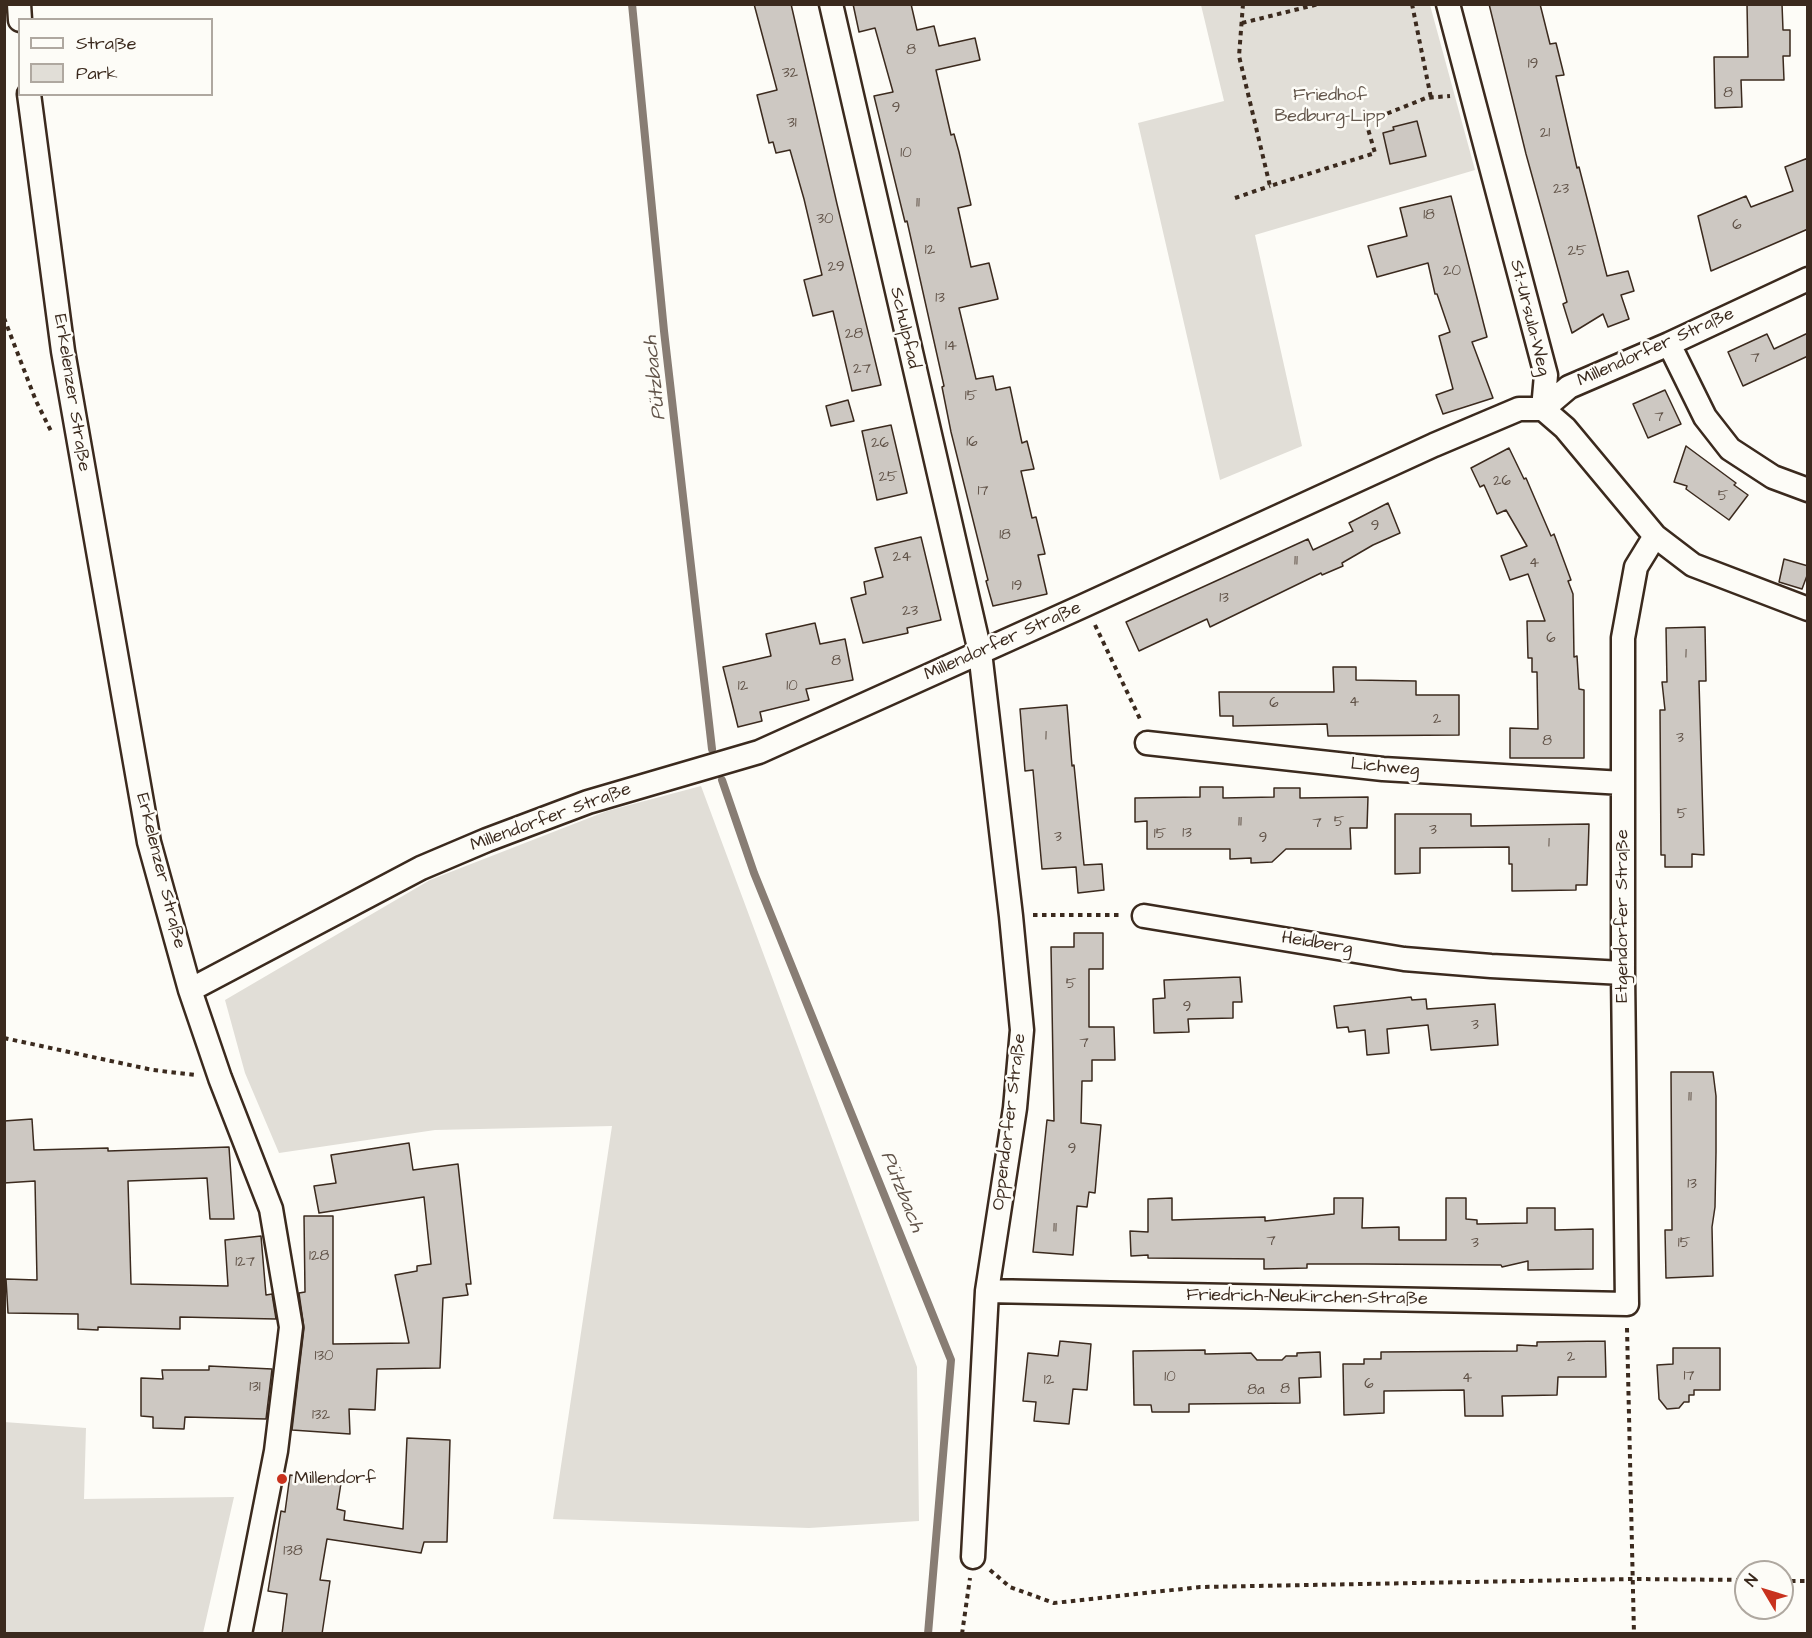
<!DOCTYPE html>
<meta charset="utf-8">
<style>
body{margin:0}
#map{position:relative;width:1812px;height:1638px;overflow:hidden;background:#fdfcf7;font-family:"Architects Daughter",sans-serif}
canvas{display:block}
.frame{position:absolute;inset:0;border:6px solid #3b2a1e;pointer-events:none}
.legend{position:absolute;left:18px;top:18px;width:195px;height:78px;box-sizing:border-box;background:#fdfcf7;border:2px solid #afa8a0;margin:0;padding:8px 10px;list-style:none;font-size:18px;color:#3b2a1e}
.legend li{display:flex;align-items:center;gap:12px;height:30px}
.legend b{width:30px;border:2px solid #afa8a0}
.north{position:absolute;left:1734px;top:1560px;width:60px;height:60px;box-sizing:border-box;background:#fdfcf7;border:2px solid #afa8a0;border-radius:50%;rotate:308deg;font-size:16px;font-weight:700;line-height:24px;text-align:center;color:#3b2a1e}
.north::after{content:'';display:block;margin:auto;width:21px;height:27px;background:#c8321e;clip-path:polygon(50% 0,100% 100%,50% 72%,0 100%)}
</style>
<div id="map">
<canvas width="1812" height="1638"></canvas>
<div class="frame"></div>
<ul class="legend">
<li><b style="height:8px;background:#fdfcf7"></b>Straße</li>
<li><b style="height:16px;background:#e1ded7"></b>Park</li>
</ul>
<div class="north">N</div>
</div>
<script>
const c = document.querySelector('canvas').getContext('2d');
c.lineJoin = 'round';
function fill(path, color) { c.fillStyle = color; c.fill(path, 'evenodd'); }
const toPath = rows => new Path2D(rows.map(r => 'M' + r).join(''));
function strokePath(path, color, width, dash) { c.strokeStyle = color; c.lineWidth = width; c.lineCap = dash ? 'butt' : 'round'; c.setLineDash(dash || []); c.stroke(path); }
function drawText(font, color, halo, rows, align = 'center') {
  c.font = font + ' "Architects Daughter",sans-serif'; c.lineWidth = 5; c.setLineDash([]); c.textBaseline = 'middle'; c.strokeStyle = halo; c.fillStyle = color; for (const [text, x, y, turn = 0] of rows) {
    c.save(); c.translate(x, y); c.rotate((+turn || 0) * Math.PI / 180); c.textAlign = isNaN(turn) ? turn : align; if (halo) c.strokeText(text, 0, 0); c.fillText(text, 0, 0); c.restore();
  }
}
fill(toPath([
 [1201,5,1430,5,1475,170,1255,235,1302,446,1220,480,1138,123,1224,101],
 [701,786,917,1367,919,1521,809,1528,553,1519,612,1126,435,1130,279,1153,245,1073,225,1000,430,880,607,811],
 [4,1422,86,1428,84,1499,234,1497,203,1633,5,1633]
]), '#e1ded7');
strokePath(toPath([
 [632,4,664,331,712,749],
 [722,780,754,873,951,1360,928,1634]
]), '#887d74', 8);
const building = toPath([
 [754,4,791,4,837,204,881,385,852,391,833,311,813,316,804,280,822,275,804,199,790,150,776,153,773,142,769,143,757,95,777,90,754,4],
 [853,4,911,4,917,30,934,26,939,46,975,38,980,60,936,70,951,135,954,134,959,152,971,205,958,208,971,267,989,263,998,299,959,308,976,379,993,376,996,390,1010,387,1022,443,1027,441,1034,469,1021,471,1032,518,1036,517,1045,554,1038,555,1047,594,993,606,986,581,988,580,951,432,942,387,944,386,907,221,905,222,874,96,893,92,875,28,859,32,853,4],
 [1489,4,1540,4,1550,44,1556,43,1564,75,1556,76,1577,168,1579,167,1607,276,1628,271,1634,291,1621,295,1629,319,1608,327,1603,314,1572,333,1563,304,1567,302,1526,154,1489,4],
 [1747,4,1782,4,1783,30,1790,30,1790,56,1783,56,1784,80,1741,80,1742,107,1715,108,1714,57,1748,57,1747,4],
 [1417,121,1426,156,1390,164,1383,133,1394,130,1393,127,1417,121],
 [1808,158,1808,229,1711,271,1698,216,1746,196,1751,207,1793,191,1785,167,1808,158],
 [1451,196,1487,337,1472,342,1493,398,1443,414,1436,395,1453,389,1439,336,1450,332,1437,294,1435,294,1428,263,1377,277,1368,246,1407,236,1400,208,1451,196],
 [1808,333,1808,356,1743,386,1728,352,1767,334,1774,349,1808,333],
 [1665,390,1681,424,1648,438,1633,404,1665,390],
 [848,400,854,421,831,426,826,406,848,400],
 [891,425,907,493,877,500,862,431,891,425],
 [1686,446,1736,483,1734,485,1748,495,1729,520,1686,489,1687,486,1674,482,1686,446],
 [1509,448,1524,479,1526,478,1551,536,1554,534,1571,580,1568,581,1573,594,1574,657,1577,656,1579,689,1584,690,1584,758,1510,758,1510,728,1538,729,1537,672,1532,672,1532,658,1528,658,1527,621,1545,621,1528,574,1510,580,1501,556,1527,546,1506,510,1497,514,1484,485,1480,487,1471,468,1509,448],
 [1388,503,1400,533,1373,545,1342,563,1343,566,1322,575,1321,573,1210,627,1207,619,1139,651,1126,622,1308,539,1313,550,1353,531,1349,523,1388,503],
 [921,537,941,620,907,628,908,633,863,643,851,598,866,594,864,582,883,577,875,548,921,537],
 [1784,559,1808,566,1808,573,1802,589,1779,582,1784,559],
 [815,623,820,644,845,639,853,680,806,689,809,700,760,712,762,721,738,727,723,667,771,656,766,634,815,623],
 [1705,627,1706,681,1699,681,1704,855,1692,854,1692,867,1665,867,1665,855,1661,855,1660,710,1665,710,1662,682,1667,682,1666,628,1705,627],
 [1333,667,1356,667,1356,680,1416,681,1416,695,1459,695,1459,735,1328,736,1327,724,1233,726,1233,716,1220,716,1219,692,1334,692,1333,667],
 [1067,705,1072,766,1074,765,1084,865,1102,864,1104,890,1078,893,1076,867,1042,869,1033,770,1025,771,1020,709,1067,705],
 [1200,787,1223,787,1223,798,1274,797,1274,788,1300,788,1300,798,1368,797,1367,828,1350,828,1351,849,1286,849,1272,862,1251,863,1251,858,1230,859,1230,849,1147,849,1147,821,1135,822,1135,798,1200,797,1200,787],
 [1395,814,1471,814,1471,826,1589,824,1587,885,1576,885,1576,890,1512,891,1512,864,1509,864,1509,847,1420,848,1420,873,1395,874,1395,814],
 [1074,933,1103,933,1103,969,1089,969,1089,1027,1114,1027,1115,1060,1092,1060,1092,1081,1082,1081,1081,1123,1101,1125,1095,1193,1089,1192,1087,1207,1077,1206,1073,1255,1033,1252,1047,1120,1054,1121,1051,947,1074,947,1074,933],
 [1240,977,1242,1002,1233,1002,1233,1018,1188,1019,1189,1032,1154,1033,1153,999,1165,998,1164,980,1240,977],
 [1411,997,1412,1000,1426,999,1427,1009,1495,1004,1498,1045,1431,1050,1428,1025,1387,1029,1389,1053,1367,1055,1365,1030,1349,1032,1348,1027,1337,1028,1334,1006,1411,997],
 [1671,1072,1713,1072,1716,1096,1716,1152,1715,1207,1712,1227,1713,1276,1666,1278,1665,1230,1672,1230,1671,1072],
 [32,1119,34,1150,108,1148,108,1151,229,1147,234,1219,210,1219,207,1178,128,1181,131,1284,228,1286,225,1240,261,1236,266,1295,272,1294,276,1319,180,1317,180,1329,98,1327,98,1330,78,1329,78,1314,8,1313,6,1279,37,1280,35,1181,4,1183,4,1121,32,1119],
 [409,1143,413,1170,458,1164,471,1284,466,1284,468,1295,443,1298,440,1368,377,1369,375,1410,349,1409,350,1434,292,1430,304,1328,299,1293,305,1292,304,1216,333,1216,333,1344,409,1343,395,1275,417,1271,417,1266,431,1264,424,1197,319,1213,314,1186,336,1183,331,1155,409,1143],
 [1172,1198,1172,1220,1265,1217,1265,1221,1334,1214,1334,1198,1363,1198,1362,1228,1399,1227,1399,1240,1446,1240,1446,1198,1466,1198,1466,1219,1477,1220,1477,1224,1527,1223,1527,1208,1555,1208,1555,1230,1593,1229,1593,1269,1528,1270,1528,1261,1502,1267,1501,1265,1366,1264,1307,1264,1307,1268,1264,1269,1264,1259,1148,1258,1148,1255,1131,1256,1130,1231,1148,1232,1148,1199,1172,1198],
 [1060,1341,1091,1344,1087,1390,1073,1389,1069,1424,1034,1421,1036,1402,1023,1401,1028,1353,1058,1356,1060,1341],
 [1605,1341,1606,1377,1558,1377,1557,1395,1502,1396,1503,1416,1465,1416,1464,1390,1384,1391,1384,1413,1344,1415,1343,1364,1364,1364,1364,1359,1381,1359,1381,1352,1517,1351,1517,1345,1537,1346,1537,1342,1605,1341],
 [1673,1348,1720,1348,1720,1390,1694,1390,1694,1395,1689,1395,1689,1402,1684,1402,1679,1408,1667,1409,1659,1399,1657,1365,1673,1364,1673,1348],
 [1205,1350,1205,1354,1251,1353,1257,1360,1282,1360,1286,1356,1297,1356,1297,1353,1320,1352,1321,1377,1299,1378,1300,1403,1189,1404,1189,1412,1152,1412,1151,1405,1134,1405,1133,1351,1205,1350],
 [209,1366,272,1369,266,1419,185,1417,184,1429,153,1428,153,1417,141,1416,141,1378,163,1379,162,1370,209,1370,209,1366],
 [407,1438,450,1440,447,1542,424,1542,421,1553,327,1539,320,1580,330,1581,322,1634,282,1634,287,1594,268,1591,281,1511,285,1512,290,1475,341,1483,337,1509,345,1511,344,1520,403,1529,407,1438]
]);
fill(building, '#cdc8c2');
strokePath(building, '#3b2a1e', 1.5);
const street = toPath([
 [19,4,20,20],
 [831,4,980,652,1011,916,1022,1030,1015,1108,987,1291,973,1557],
 [1448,4,1546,375,1543,409],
 [29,94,63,351,149,842,190,990,220,1078,271,1209,291,1327,276,1451,240,1634],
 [1669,344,1705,417,1730,449,1773,477,1808,490],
 [1543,409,1565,428,1655,536,1693,565,1808,609],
 [1147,743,1383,769,1623,783],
 [1144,916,1404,959,1491,966,1623,973],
 [190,990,421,868,487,840,588,802,759,752,1083,606,1434,445,1519,409,1543,409,1569,387,1669,344,1808,279],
 [987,1291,1627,1304,1623,973,1623,638,1636,567,1655,536]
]);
strokePath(street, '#3b2a1e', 27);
strokePath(toPath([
 [1243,4,1239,56,1270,186,1375,153,1366,122,1426,98,1450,96],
 [1412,4,1431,98],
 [1242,23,1319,4],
 [1235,198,1270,186],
 [4,318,36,401,51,431],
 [1095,625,1141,721],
 [1033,915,1122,915],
 [4,1038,153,1070,195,1075],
 [1627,1328,1634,1634],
 [990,1570,1010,1587,1054,1603,1200,1587,1634,1579,1746,1580],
 [1782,1581,1808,1581],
 [962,1634,970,1578]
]), '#3b2a1e', 4, [4.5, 4.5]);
strokePath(street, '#fdfcf7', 22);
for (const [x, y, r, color] of [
 [282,1479,6,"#c8321e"]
]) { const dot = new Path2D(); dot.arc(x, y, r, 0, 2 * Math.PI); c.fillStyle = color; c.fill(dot); strokePath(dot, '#fdfcf7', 2); }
drawText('15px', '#605247', null, [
 ["8",911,51],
 ["19",1533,65],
 ["32",790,74],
 ["8",1728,94],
 ["9",896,109],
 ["31",792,124],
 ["21",1545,134],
 ["10",906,154],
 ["23",1561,190],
 ["11",918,204],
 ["18",1429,216],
 ["30",825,220],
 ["6",1737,226],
 ["12",930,251],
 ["25",1577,252],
 ["29",836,268],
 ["20",1452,272],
 ["13",940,299],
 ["28",854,335],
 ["14",951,347],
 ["7",1755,359],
 ["27",862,370],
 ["15",971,397],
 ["7",1659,418],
 ["16",972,443],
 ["26",880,444],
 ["25",888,478],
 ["26",1502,482],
 ["17",983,492],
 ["5",1723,497],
 ["9",1375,527],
 ["18",1005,536],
 ["24",902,558],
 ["11",1296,562],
 ["4",1534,564],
 ["19",1017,587],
 ["13",1224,599],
 ["23",910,612],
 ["6",1551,639],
 ["1",1686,655],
 ["8",836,662],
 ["12",743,687],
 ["10",792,687],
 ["4",1354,703],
 ["6",1274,704],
 ["2",1437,720],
 ["1",1046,737],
 ["3",1680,739],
 ["8",1547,742],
 ["5",1682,815],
 ["11",1240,823],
 ["5",1339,823],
 ["7",1317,824],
 ["3",1433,831],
 ["13",1187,834],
 ["15",1160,835],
 ["3",1058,838],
 ["9",1263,839],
 ["1",1549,844],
 ["5",1071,985],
 ["9",1187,1008],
 ["3",1475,1026],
 ["7",1084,1044],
 ["11",1690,1098],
 ["9",1072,1150],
 ["13",1692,1185],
 ["11",1055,1229],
 ["7",1271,1242],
 ["3",1475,1244],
 ["15",1684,1244],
 ["128",319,1257],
 ["127",245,1263],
 ["130",324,1357],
 ["2",1571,1358],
 ["17",1689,1377],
 ["10",1170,1378],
 ["4",1467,1379],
 ["12",1049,1381],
 ["6",1369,1385],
 ["131",255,1388],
 ["8",1285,1390],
 ["8a",1256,1391],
 ["132",321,1416],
 ["138",293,1552]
]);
drawText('18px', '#64574c', '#fdfcf7', [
 ["Friedhof",1330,96],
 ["Bedburg-Lipp",1330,117]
]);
drawText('18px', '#3b2a1e', '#fdfcf7', [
 ["St.-Ursula-Weg",1529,318,76],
 ["Schulpfad",904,328,77],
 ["Millendorfer Straße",1656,348,-24],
 ["Erkelenzer Straße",71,393,81],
 ["Millendorfer Straße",1003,642,-24],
 ["Lichweg",1385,768,5],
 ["Millendorfer Straße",551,818,-20],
 ["Erkelenzer Straße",160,871,76],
 ["Etgendorfer Straße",1623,916,-90],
 ["Heidberg",1317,944,9],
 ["Oppendorfer Straße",1010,1122,-83],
 ["Friedrich-Neukirchen-Straße",1307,1298,1]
]);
drawText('18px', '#3b2a1e', '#fdfcf7', [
 ["Millendorf",294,1479]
], 'left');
drawText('italic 20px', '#615349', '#fdfcf7', [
 ["Pützbach",656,378,-96],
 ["Pützbach",901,1192,68]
]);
</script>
